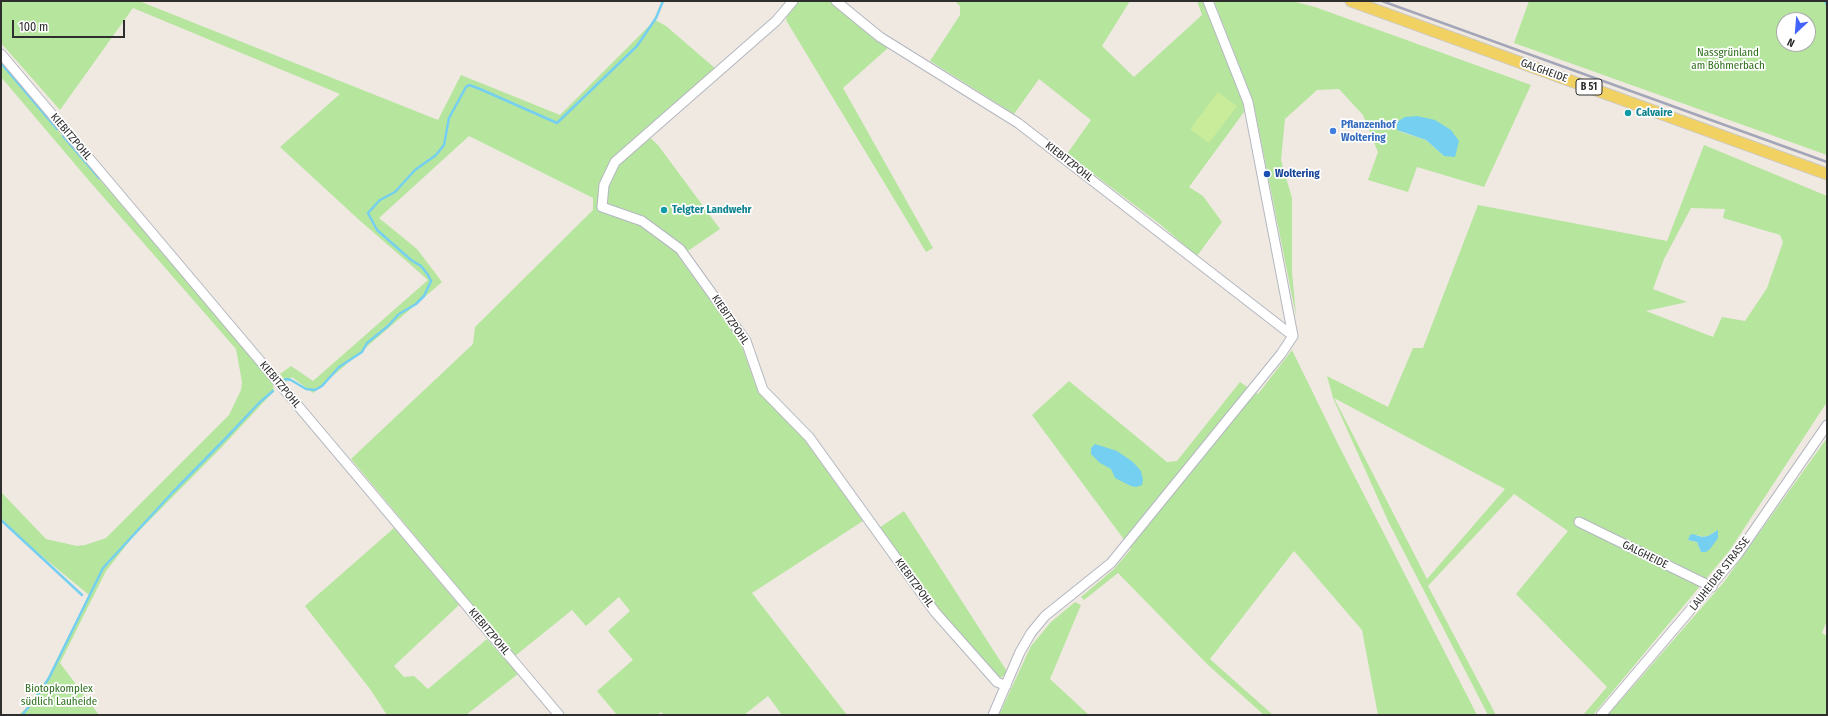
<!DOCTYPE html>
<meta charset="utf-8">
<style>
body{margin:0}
#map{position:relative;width:1828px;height:716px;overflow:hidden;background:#efe9e1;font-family:"Fira Sans Condensed",sans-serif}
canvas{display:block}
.frame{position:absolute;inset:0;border:2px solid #2e2e2e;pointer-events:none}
.north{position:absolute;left:1776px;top:12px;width:40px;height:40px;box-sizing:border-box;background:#fff;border:1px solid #ababab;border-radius:50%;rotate:206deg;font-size:11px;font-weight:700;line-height:16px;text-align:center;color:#2e2e2e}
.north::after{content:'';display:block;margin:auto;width:14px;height:18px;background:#4264fb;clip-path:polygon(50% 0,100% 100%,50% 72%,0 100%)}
.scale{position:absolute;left:12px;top:20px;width:113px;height:18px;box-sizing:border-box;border:2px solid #2e2e2e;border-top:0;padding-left:5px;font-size:12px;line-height:14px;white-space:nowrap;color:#2e2e2e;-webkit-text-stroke:3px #fff;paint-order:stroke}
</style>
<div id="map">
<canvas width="1828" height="716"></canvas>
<div class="frame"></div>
<div class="north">N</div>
<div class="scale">100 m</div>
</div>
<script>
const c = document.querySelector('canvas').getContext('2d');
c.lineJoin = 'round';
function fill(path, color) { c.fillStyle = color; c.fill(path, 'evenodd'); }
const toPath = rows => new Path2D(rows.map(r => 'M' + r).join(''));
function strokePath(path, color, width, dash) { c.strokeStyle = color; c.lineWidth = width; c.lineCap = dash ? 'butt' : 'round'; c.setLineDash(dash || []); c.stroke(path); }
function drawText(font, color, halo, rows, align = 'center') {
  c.font = font + ' "Fira Sans Condensed",sans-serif'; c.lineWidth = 3.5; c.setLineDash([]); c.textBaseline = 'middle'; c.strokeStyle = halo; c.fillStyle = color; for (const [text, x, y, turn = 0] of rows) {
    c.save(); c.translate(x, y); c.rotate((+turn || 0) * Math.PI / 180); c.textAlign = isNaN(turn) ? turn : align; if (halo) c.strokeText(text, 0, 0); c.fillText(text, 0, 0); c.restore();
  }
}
fill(toPath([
 [1,1,139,1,438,120,461,75,560,115,655,20,666,26,716,69,644,132,658,145,720,229,679,257,740,341,758,392,804,439,863,521,752,593,847,715,782,715,768,696,744,715,664,715,661,712,657,715,617,715,597,691,633,660,608,631,630,611,619,597,586,626,572,610,515,656,351,459,473,344,475,327,593,210,593,198,469,136,379,218,417,249,442,282,313,393,292,377,286,382,280,374,291,366,313,381,428,280,357,218,280,147,340,94,133,8,60,110,1,43],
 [796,1,832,1,889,47,843,88,933,248,926,252,786,20,789,9],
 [955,1,1130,1,1102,46,1134,77,1202,15,1197,1,1204,1,1243,102,1244,112,1189,187,1203,196,1222,222,1197,256,1161,225,1067,154,1091,120,1039,79,1014,114,930,61,960,15,960,6],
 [1214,1,1292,1,1315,7,1531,85,1484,187,1417,167,1408,192,1368,180,1378,152,1363,115,1339,89,1317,90,1285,119,1281,160,1292,198,1292,272,1296,316,1253,101],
 [1398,131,1459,141,1444,156,1426,140],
 [1529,1,1827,1,1827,155,1514,43],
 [1784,20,1808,20,1808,44,1784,44],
 [1,64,272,381,274,391,221,448,132,538,106,571,60,663,99,715,19,715,29,705,47,679,89,595,20,538,1,518,1,492,46,539,77,546,85,545,106,538,229,415,241,390,242,382,236,349,85,176,1,77],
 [1704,145,1827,196,1827,402,1730,550,1593,715,1583,715,1607,687,1516,594,1568,531,1514,494,1428,586,1496,715,1488,715,1389,523,1333,398,1327,376,1388,407,1413,348,1423,348,1478,205,1667,241],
 [1691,208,1725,209,1723,218,1780,235,1783,242,1767,288,1745,321,1722,317,1713,337,1646,311,1687,302,1653,289,1664,259],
 [1334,398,1505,489,1427,579],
 [1718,530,1701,552,1697,542,1688,540,1697,535,1702,537,1708,536],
 [1292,350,1338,444,1477,715,1378,715,1362,630,1294,551,1210,659,1273,715,1264,715,1208,665,1118,573,1084,600,1081,597,1114,569,1131,549,1032,415,1069,381,1167,462,1177,461,1240,382,1258,394],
 [1827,438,1827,620,1822,633,1827,636,1827,715,1608,715,1724,582],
 [904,511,1008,673,1000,678,936,606,879,528],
 [394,528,459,605,394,666,404,677,414,676,428,689,487,639,518,674,466,715,387,715,370,689,305,606],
 [1075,602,1081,605,1050,679,1089,715,999,715,1031,646,1051,622]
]), '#b6e59e');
fill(toPath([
 [1218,92,1237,106,1209,143,1190,129]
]), '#c9ec9a');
fill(toPath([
 [1417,116,1435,120,1451,130,1459,141,1455,157,1444,156,1426,140,1397,130,1397,122,1405,117],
 [1095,444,1117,451,1133,462,1141,471,1143,480,1142,485,1136,487,1131,486,1115,478,1111,469,1100,463,1091,454,1091,448],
 [1718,530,1718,538,1710,549,1706,552,1701,552,1697,542,1688,540,1690,535,1693,534,1702,537,1708,536]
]), '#75cff0');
strokePath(toPath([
 [1825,1,1827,5],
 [1,63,57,129],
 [63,136,99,178],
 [282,381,286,379,291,380,306,389,315,390,322,386,339,367,362,352,367,343,388,326,399,314,416,304,424,296,431,281,428,275,421,266,411,260,377,230,368,213,380,200,395,192,415,170,436,155,444,145,449,118,466,87,469,85,480,89,557,123,637,46,656,18,663,1],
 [1,520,82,595],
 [22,715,33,702,49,678,103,568,173,492,226,438,259,403,273,391]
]), '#75cff0', 2.5);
const minor = toPath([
 [793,1,776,21,615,162,604,185,602,207,642,221,680,249,746,341,763,390,809,437,935,612,997,682,1006,686],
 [836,1,880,37,1018,123,1293,336],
 [1,54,559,715],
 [1579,522,1712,587],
 [993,715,1020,652,1031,633,1045,616,1111,563,1281,354,1293,336,1248,102,1208,1],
 [1601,715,1737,555,1827,425]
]);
const major = toPath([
 [1351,1,1827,174]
]);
strokePath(minor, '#b4b7c1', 11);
strokePath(major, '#c9c9c9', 13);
strokePath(minor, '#fff', 9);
strokePath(major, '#f2d163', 11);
strokePath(toPath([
 [1382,1,1827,162]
]), '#a3a6b8', 2.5);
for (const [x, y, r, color] of [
 [1628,113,4,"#0f9aa8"],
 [1333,131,4,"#3f7fe0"],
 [1267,174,4,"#1a4fb4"],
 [664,210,4,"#0f9aa8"]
]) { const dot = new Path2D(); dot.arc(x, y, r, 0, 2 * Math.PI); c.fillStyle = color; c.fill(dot); strokePath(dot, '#fff', 1.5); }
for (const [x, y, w] of [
 [1589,87,26]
]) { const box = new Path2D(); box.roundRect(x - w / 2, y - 8, w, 16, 3); c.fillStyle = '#fff'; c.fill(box); strokePath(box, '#2e2e2e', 1); }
drawText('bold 10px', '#2e2e2e', null, [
 ["B 51",1589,87]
]);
drawText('11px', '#2c6e1b', '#fff', [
 ["Nassgrünland",1728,53],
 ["am Böhmerbach",1728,66],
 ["Biotopkomplex",59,689],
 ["südlich Lauheide",59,702]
]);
drawText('11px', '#2e2e2e', '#fff', [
 ["GALGHEIDE",1544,71,20],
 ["KIEBITZPOHL",71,137,50],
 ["KIEBITZPOHL",1069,162,38],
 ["KIEBITZPOHL",730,320,56],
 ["KIEBITZPOHL",280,385,50],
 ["GALGHEIDE",1645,555,26],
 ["LAUHEIDER STRASSE",1720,574,-52],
 ["KIEBITZPOHL",914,583,54],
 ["KIEBITZPOHL",489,632,50]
]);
drawText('bold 11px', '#0d838f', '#fff', [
 ["Calvaire",1636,113],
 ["Telgter Landwehr",672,210]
], 'left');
drawText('bold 11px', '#366cbe', '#fff', [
 ["Pflanzenhof",1341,125],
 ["Woltering",1341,138]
], 'left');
drawText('bold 11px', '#164399', '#fff', [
 ["Woltering",1275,174]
], 'left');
</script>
